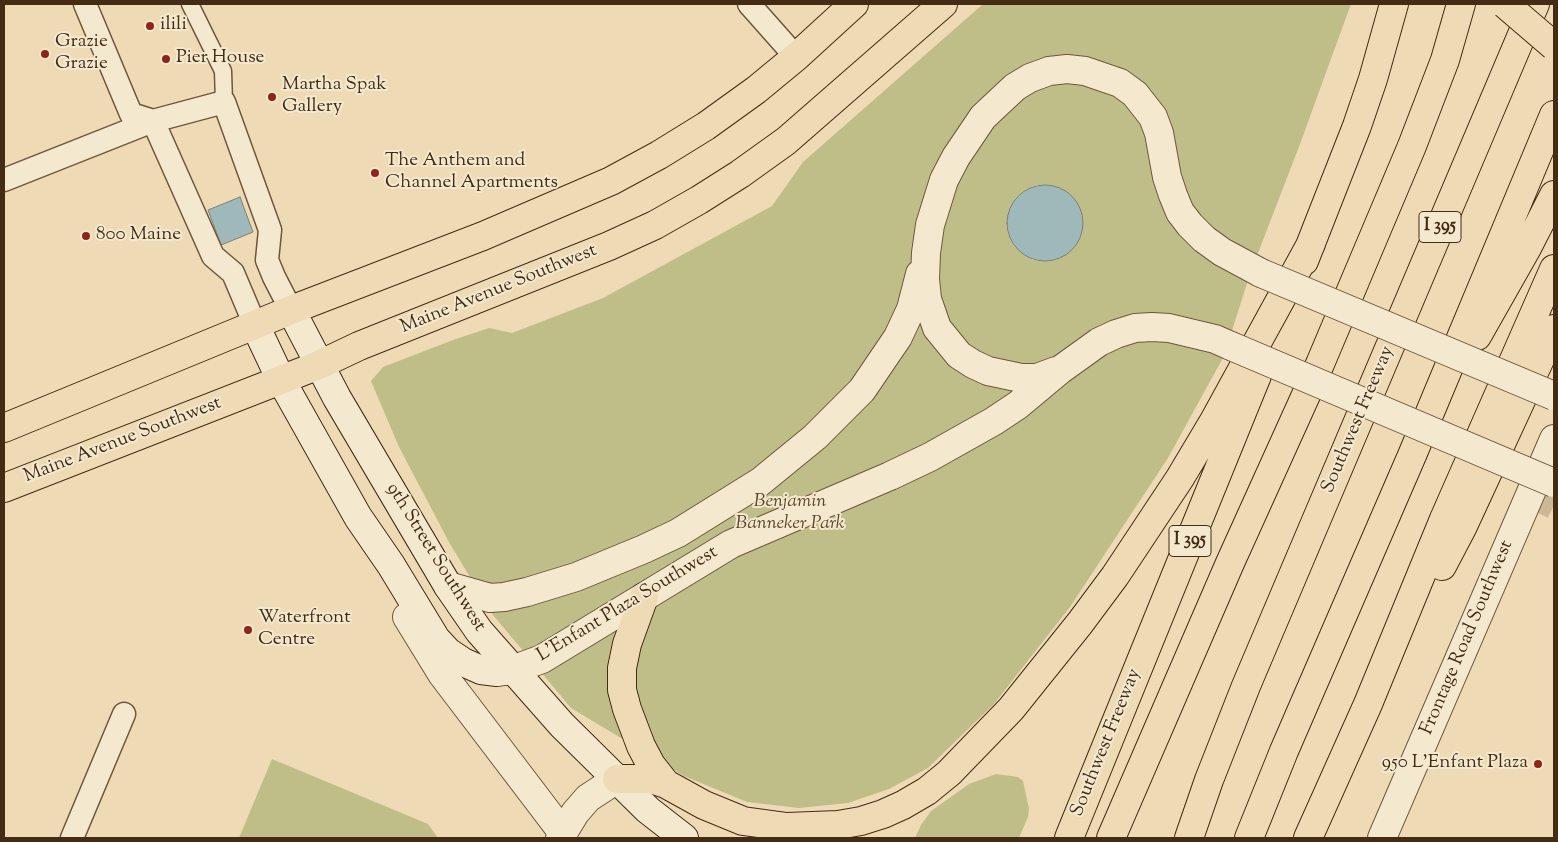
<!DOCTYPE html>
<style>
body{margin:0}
#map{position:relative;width:1558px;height:842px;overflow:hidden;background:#eedbb5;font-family:"Sorts Mill Goudy",serif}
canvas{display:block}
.frame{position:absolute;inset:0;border:5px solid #432b14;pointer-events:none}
</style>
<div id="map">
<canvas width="1558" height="842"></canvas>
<div class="frame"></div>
</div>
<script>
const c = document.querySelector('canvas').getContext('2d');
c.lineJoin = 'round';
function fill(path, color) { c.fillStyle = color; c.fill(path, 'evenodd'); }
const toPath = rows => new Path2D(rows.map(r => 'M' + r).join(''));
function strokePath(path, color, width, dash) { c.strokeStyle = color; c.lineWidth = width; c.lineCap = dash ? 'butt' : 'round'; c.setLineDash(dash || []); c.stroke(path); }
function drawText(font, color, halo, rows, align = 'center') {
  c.font = font + ' "Sorts Mill Goudy",serif'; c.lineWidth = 4; c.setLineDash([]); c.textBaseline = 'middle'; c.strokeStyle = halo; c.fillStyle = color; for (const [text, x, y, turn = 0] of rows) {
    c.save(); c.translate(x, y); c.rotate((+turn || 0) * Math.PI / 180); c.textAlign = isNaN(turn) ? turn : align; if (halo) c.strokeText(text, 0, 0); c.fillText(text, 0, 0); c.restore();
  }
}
fill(toPath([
 [983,4,1351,4,1300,144,1250,274,1224,356,1168,458,1070,607,994,704,928,768,889,789,848,803,799,808,747,802,684,776,571,708,493,615,450,544,399,447,371,381,383,367,453,340,489,328,512,333,603,298,772,206,803,162],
 [1037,185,1050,185,1057,259,1046,261,1033,260,1014,246,1009,235,1007,223,1015,199,1025,190],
 [272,759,428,824,438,838,239,838],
 [996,774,1018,777,1023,781,1029,809,1028,817,1019,838,915,838,921,825,931,811,969,784]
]), '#c0be88');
const water = toPath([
 '1007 223a38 38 0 1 1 76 0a38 38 0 1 1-76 0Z',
 [240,197,253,232,221,245,208,210,240,197]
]);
fill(water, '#9fb8b9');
strokePath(water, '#7a8077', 1);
strokePath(toPath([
 [1531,494,1554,505]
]), '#ccb895', 28, [28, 14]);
const pedestrian = toPath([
 [190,4,223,71,224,102]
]);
const minor = toPath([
 [85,4,131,114,153,121,213,256,233,273,255,325],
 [749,4,796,57],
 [4,180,153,121,224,102,270,230,267,260,274,277,291,310],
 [72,838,124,714]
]);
const tertiary = toPath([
 [1056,371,1037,378,1021,378,988,371,973,364,959,355,937,328,927,299,925,279,926,253,930,225,944,180,956,157,983,117,1015,87,1030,78,1049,71,1067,69,1085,71,1120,83,1135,94,1153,117,1159,133,1167,177,1173,195,1180,212,1190,225,1204,239,1222,252,1261,273],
 [448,586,490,598,504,597,527,592,576,577,644,549,678,533,760,482,815,437,862,390,898,337,911,309,920,274],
 [407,617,442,674,563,833],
 [512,670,542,659,731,544,890,476,930,457,994,421,1018,405,1060,370,1099,342,1116,334,1135,328,1152,327,1169,328,1215,339,1231,346],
 [560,838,575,813,588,798,617,779],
 [1382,838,1554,439]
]);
const secondary = toPath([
 [291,310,337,398,448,586,479,631,562,725,648,810,684,838],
 [255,325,281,380,358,517,391,565,436,639,448,652,463,662,481,670,497,672,512,670]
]);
const primary = toPath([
 [4,428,291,310,483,236,611,181,659,155,706,126,756,90,796,57,854,4],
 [4,488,319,365,359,346,609,246,655,225,699,200,740,174,786,141,943,4]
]);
const motorway = toPath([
 [1304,261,1357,126,1373,79,1394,4],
 [1477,336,1528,246,1554,195],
 [1442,566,1463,526,1554,329],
 [644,597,627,644,622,668,622,690,627,709,641,746,651,765,666,784],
 [617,779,651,779,666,784,704,805,743,821,787,827,838,825,861,821,883,814,903,805,927,791,949,773,1011,709,1080,623,1115,576,1180,478,1214,421,1311,244],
 [1069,838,1260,368],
 [1111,838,1230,563,1320,364,1412,146,1445,60,1461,4],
 [1189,838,1209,780,1246,686,1535,4],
 [1249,838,1284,751,1413,453,1554,115],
 [1308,838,1368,704,1444,519,1554,269]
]);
strokePath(pedestrian, '#6e573c', 19);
strokePath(minor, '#6e573c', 25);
strokePath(tertiary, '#6e573c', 30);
strokePath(secondary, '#432b14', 30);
strokePath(primary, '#432b14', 30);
strokePath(motorway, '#432b14', 30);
strokePath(pedestrian, '#f4e8cf', 16);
strokePath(minor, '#f4e8cf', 22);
strokePath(tertiary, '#f4e8cf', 28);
strokePath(secondary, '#f4e8cf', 28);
strokePath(primary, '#eedbb5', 28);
strokePath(motorway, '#eedbb5', 28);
const tertiaryBridge = toPath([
 [1261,273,1554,396],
 [1231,346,1554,483]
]);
const motorwayBridge = toPath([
 [1505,4,1554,46]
]);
strokePath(tertiaryBridge, '#6e573c', 30, []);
strokePath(motorwayBridge, '#432b14', 30, []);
strokePath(tertiaryBridge, '#f4e8cf', 28);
strokePath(motorwayBridge, '#eedbb5', 28);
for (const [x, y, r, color] of [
 [150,26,5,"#8f2418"],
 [45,54,5,"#8f2418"],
 [166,59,5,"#8f2418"],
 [272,97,5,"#8f2418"],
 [375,173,5,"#8f2418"],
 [86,236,5,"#8f2418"],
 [248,630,5,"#8f2418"],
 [1538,764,5,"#8f2418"]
]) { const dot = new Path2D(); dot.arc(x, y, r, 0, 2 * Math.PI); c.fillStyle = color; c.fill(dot); strokePath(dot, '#f4e8cf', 2); }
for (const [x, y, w] of [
 [1440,227,42],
 [1190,541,42]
]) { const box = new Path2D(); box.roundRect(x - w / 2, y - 15.5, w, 31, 4); c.fillStyle = '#f4e8cf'; c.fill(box); strokePath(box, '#432b14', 1); }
drawText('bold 18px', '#432b14', null, [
 ["I 395",1440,227],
 ["I 395",1190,541]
]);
drawText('19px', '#432b14', '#f4e8cf', [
 ["ilili",160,26],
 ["Grazie",55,43],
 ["Grazie",55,65],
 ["Pier House",176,59],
 ["Martha Spak",282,86],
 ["Gallery",282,108],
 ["The Anthem and",385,162],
 ["Channel Apartments",385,184],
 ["800 Maine",96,236],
 ["Waterfront",258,619],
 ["Centre",258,641],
 ["950 L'Enfant Plaza",1528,764,"right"]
], 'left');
drawText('19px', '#432b14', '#f4e8cf', [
 ["Maine Avenue Southwest",499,290,-22],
 ["Southwest Freeway",1359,420,-67],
 ["Maine Avenue Southwest",123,441,-21],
 ["9th Street Southwest",435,558,58],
 ["L'Enfant Plaza Southwest",628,605,-31],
 ["Frontage Road Southwest",1468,638,-67],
 ["Southwest Freeway",1107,743,-68]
]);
drawText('italic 19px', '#5c482b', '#f4e8cf', [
 ["Benjamin",790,503],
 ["Banneker Park",790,525]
]);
</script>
